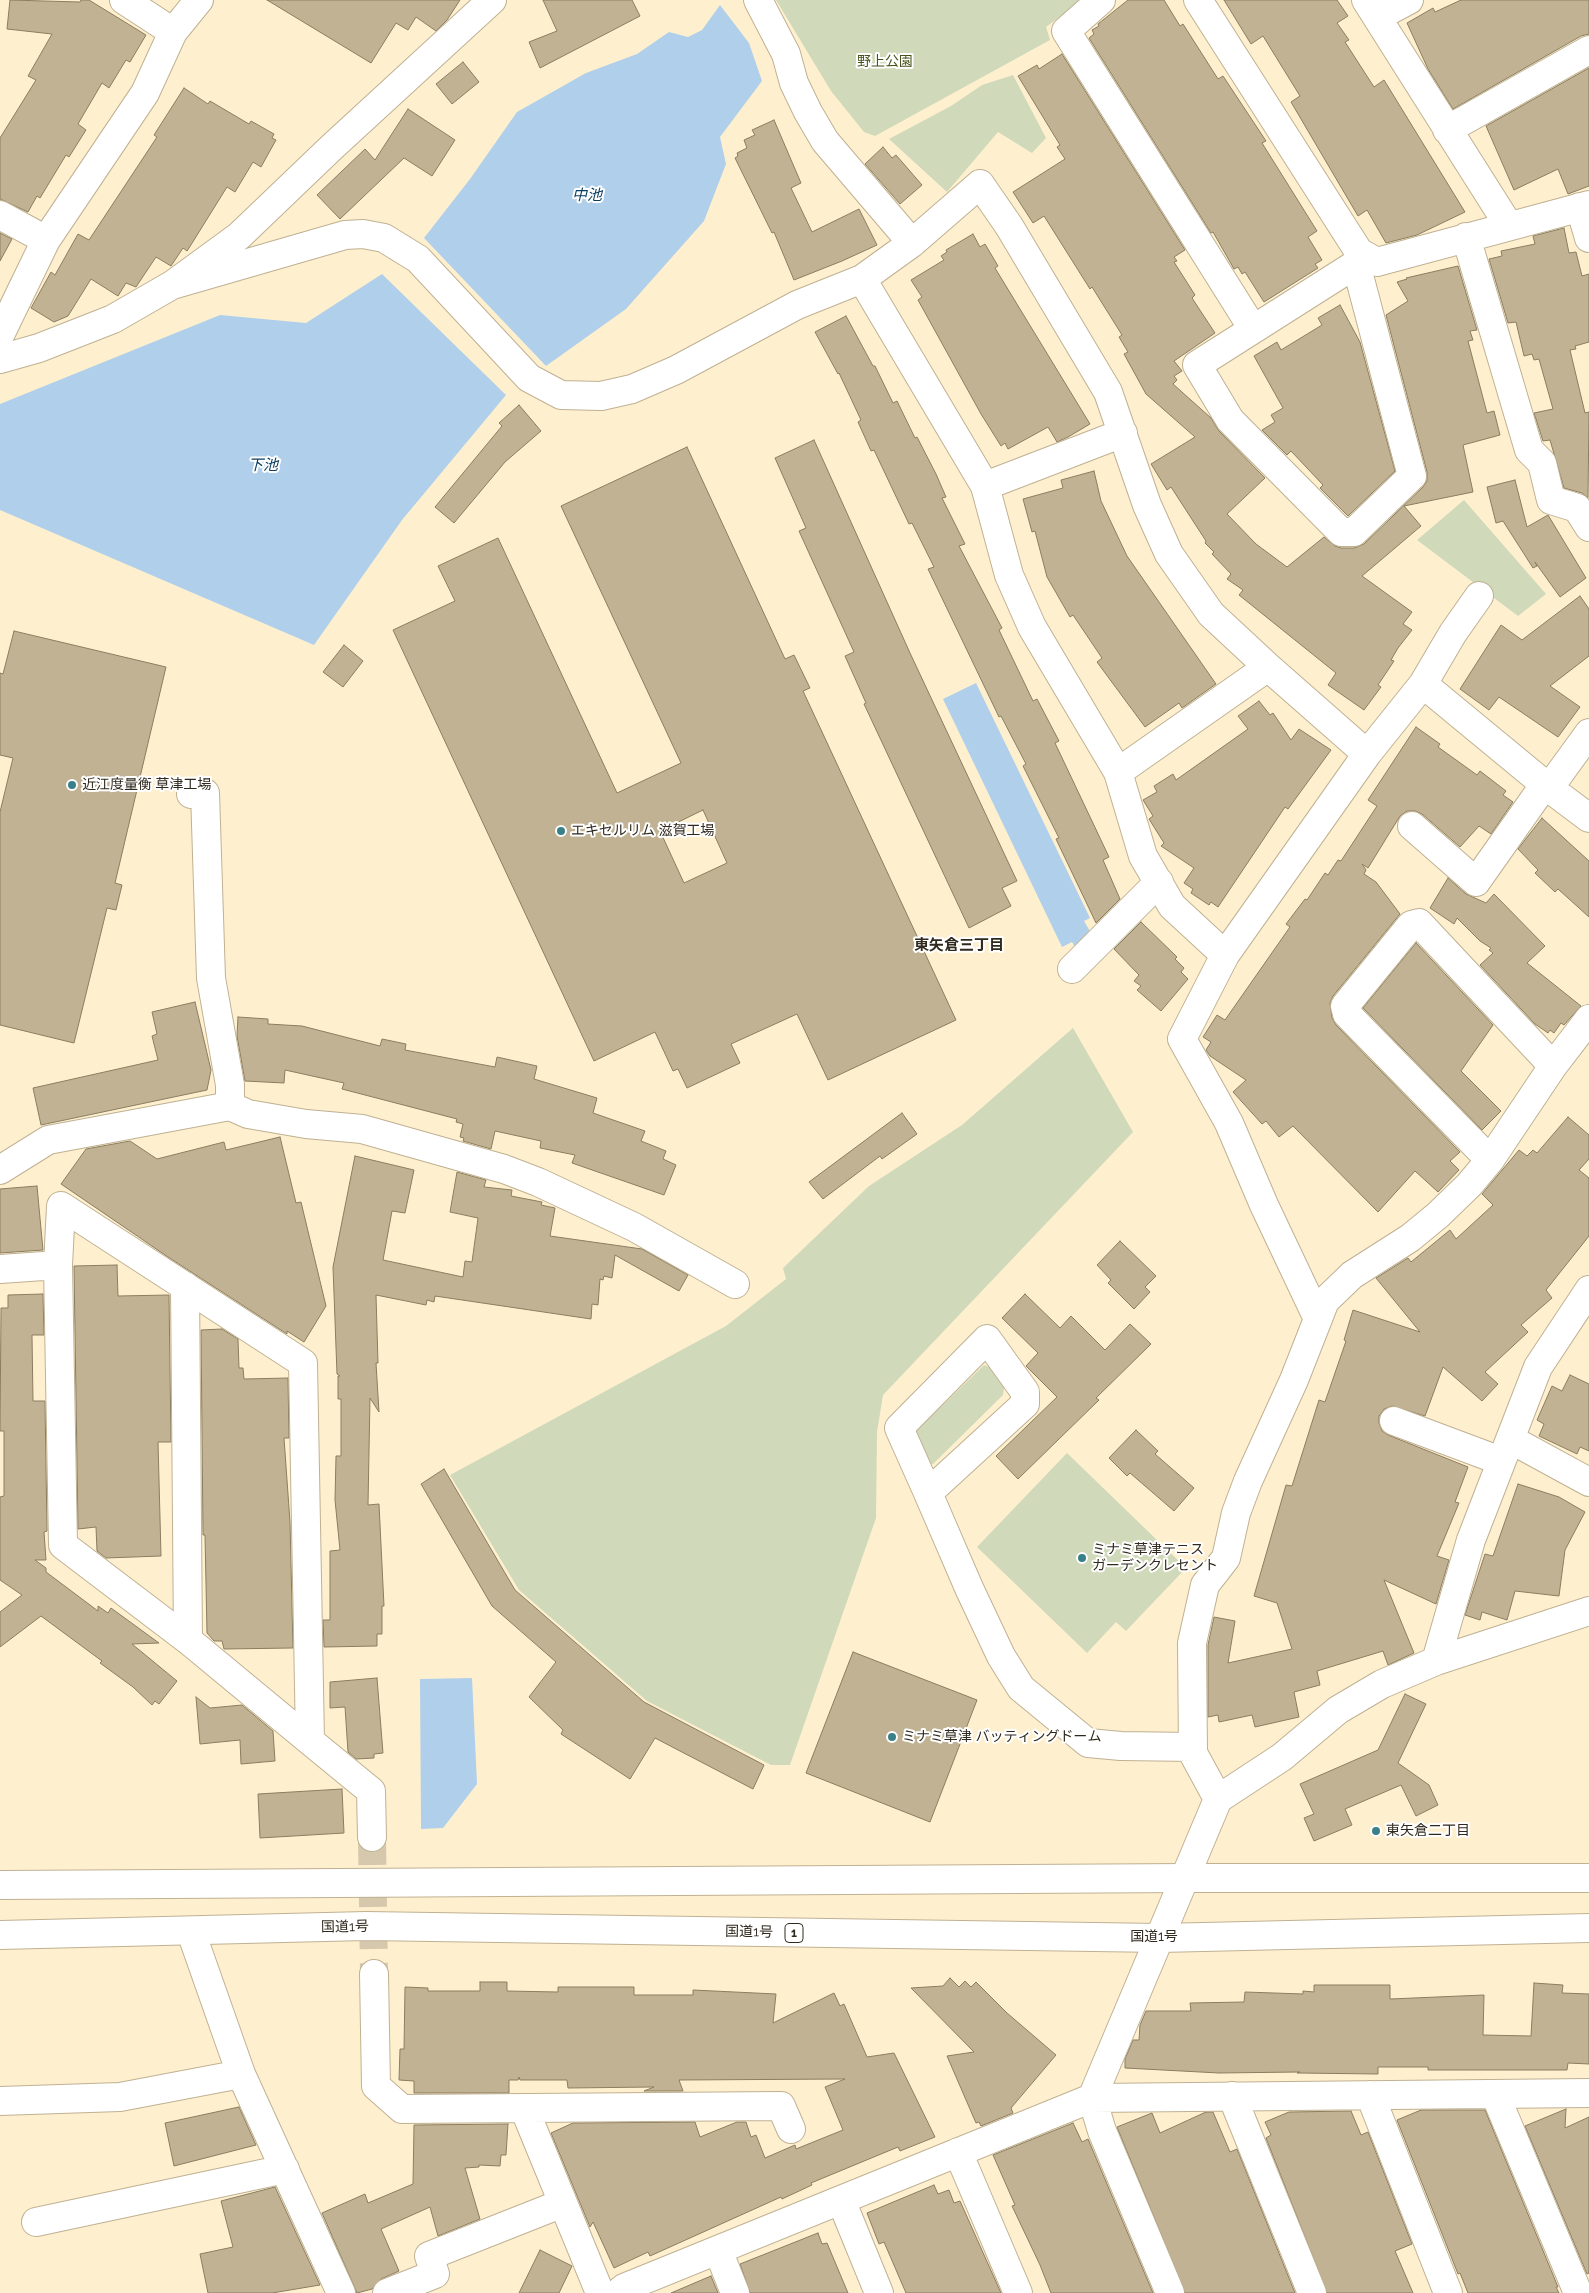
<!DOCTYPE html>
<meta charset="utf-8">
<style>
body{margin:0}
canvas{display:block;background:#fef0cf}
</style>
<canvas width="1589" height="2293"></canvas>
<script>
const c = document.querySelector('canvas').getContext('2d');
c.lineJoin = 'round';
function fill(path, color) { c.fillStyle = color; c.fill(path, 'evenodd'); }
const toPath = rows => new Path2D(rows.map(r => 'M' + r).join(''));
function strokePath(path, color, width, dash) { c.strokeStyle = color; c.lineWidth = width; c.lineCap = dash ? 'butt' : 'round'; c.setLineDash(dash || []); c.stroke(path); }
function drawText(font, color, halo, rows, align = 'center') {
  c.font = font + ' Raleway,"Noto Sans JP",sans-serif'; c.lineWidth = 4; c.setLineDash([]); c.textBaseline = 'middle'; c.strokeStyle = halo; c.fillStyle = color; for (const [text, x, y, turn = 0] of rows) {
    c.save(); c.translate(x, y); c.rotate((+turn || 0) * Math.PI / 180); c.textAlign = isNaN(turn) ? turn : align; if (halo) c.strokeText(text, 0, 0); c.fillText(text, 0, 0); c.restore();
  }
}
fill(toPath([
 [776,0,1082,0,1046,27,1050,40,875,136,864,132,831,91],
 [1013,75,1046,138,1032,153,998,132,947,192,889,139,951,106,982,85],
 [1464,500,1546,594,1518,616,1417,540],
 [1073,1028,1133,1132,883,1395,877,1432,876,1518,790,1765,771,1765,647,1701,519,1590,450,1475,726,1326,786,1279,783,1268,869,1186,962,1125],
 [984,1365,989,1367,1004,1388,1003,1395,933,1464,928,1465,917,1436,917,1430],
 [1067,1453,1186,1568,1126,1631,1116,1622,1087,1653,977,1547]
]), '#d0d9b9');
fill(toPath([
 [720,5,749,43,762,81,720,137,726,164,704,221,626,309,546,366,424,238,470,179,517,112,586,73,637,54,669,32,688,37,702,30],
 [382,274,506,395,402,520,314,645,0,510,0,404,220,315,306,323],
 [976,683,1090,918,1084,921,1094,938,1078,952,1072,942,1062,947,943,699],
 [472,1678,477,1784,443,1828,421,1829,420,1679]
]), '#b0cfea');
const building = toPath([
 [10,0,80,2,81,0,89,0,146,35,130,62,126,60,109,88,102,83,78,124,86,130,69,157,66,155,40,198,37,196,28,212,0,199,0,138,36,80,28,76,52,34,7,29,10,0],
 [267,0,460,0,447,20,436,31,416,17,408,30,396,23,371,63,267,0],
 [543,0,632,0,640,16,540,68,529,42,557,31,543,0],
 [1128,0,1164,0,1180,26,1183,24,1218,79,1223,76,1266,141,1262,143,1317,231,1308,237,1322,260,1315,264,1318,268,1264,302,1245,272,1242,274,1238,267,1234,269,1213,232,1211,233,1089,38,1094,34,1092,30,1099,26,1098,24,1128,0],
 [1224,0,1337,0,1348,16,1337,23,1349,40,1345,42,1374,87,1384,80,1465,212,1417,235,1386,243,1367,210,1358,216,1291,102,1300,96,1263,36,1251,44,1224,0],
 [1461,0,1589,0,1589,34,1581,36,1453,109,1428,69,1407,23,1433,8,1435,12,1461,0],
 [1062,54,1185,250,1174,257,1177,261,1174,262,1195,295,1192,298,1215,333,1174,361,1182,371,1174,376,1177,380,1173,384,1211,418,1219,431,1265,478,1227,514,1256,544,1287,567,1324,537,1335,546,1341,548,1354,548,1364,544,1423,487,1427,481,1427,472,1386,315,1408,301,1397,282,1407,279,1406,278,1458,266,1477,330,1470,331,1473,340,1468,341,1487,413,1494,411,1500,435,1463,445,1473,492,1404,506,1421,526,1362,576,1412,612,1403,624,1412,630,1398,648,1391,660,1394,661,1378,685,1381,687,1364,710,1328,685,1336,673,1239,595,1243,590,1227,579,1231,574,1212,554,1214,552,1205,543,1206,541,1171,487,1167,490,1151,464,1195,437,1146,394,1124,354,1128,352,1119,337,1122,335,1092,287,1090,289,1044,216,1033,223,1013,192,1065,159,1057,147,1060,145,1018,76,1037,65,1039,69,1062,54],
 [463,62,479,82,452,104,436,84,463,62],
 [1589,68,1589,186,1568,194,1558,169,1514,190,1486,126,1589,68],
 [184,88,208,104,210,101,249,124,251,121,274,134,272,138,276,140,261,167,253,162,235,192,227,187,189,248,187,251,183,248,171,266,156,257,136,287,126,283,118,296,91,279,68,316,54,322,31,308,51,272,55,275,78,234,89,240,157,137,154,135,184,88],
 [408,109,455,140,432,176,404,158,340,219,317,195,365,149,375,160,408,109],
 [774,120,801,183,791,188,812,232,859,209,877,245,842,261,794,280,774,232,772,233,735,158,738,156,737,153,747,148,744,140,755,135,752,130,774,120],
 [883,147,892,158,896,155,922,185,900,204,865,164,883,147],
 [1564,228,1569,253,1576,252,1582,276,1589,274,1589,342,1575,346,1576,349,1570,350,1585,413,1589,412,1588,498,1582,493,1564,488,1550,440,1543,441,1534,413,1553,409,1539,359,1534,360,1532,354,1524,356,1516,322,1508,323,1489,259,1502,256,1501,251,1535,244,1533,236,1564,228],
 [0,233,12,239,0,261,0,233],
 [973,234,980,247,985,244,998,266,995,268,1090,424,1068,437,1057,442,1048,427,1008,449,1005,443,1001,446,981,414,918,300,922,297,911,280,944,260,941,256,947,252,946,250,973,234],
 [1340,305,1360,342,1395,471,1348,516,1320,488,1323,485,1291,451,1287,455,1262,430,1275,422,1271,415,1283,408,1254,356,1277,342,1281,350,1322,325,1318,318,1340,305],
 [846,316,873,366,875,366,893,403,897,401,915,438,917,437,936,474,946,497,942,498,965,544,959,546,1002,628,999,630,1033,701,1037,699,1059,741,1055,743,1109,857,1103,860,1120,899,1096,923,1056,839,1059,838,1023,766,1026,764,1001,716,999,717,928,569,934,567,912,523,909,524,874,450,871,451,858,422,861,420,839,373,838,374,815,332,846,316],
 [519,405,541,431,505,462,454,523,435,507,502,426,499,423,519,405],
 [814,440,910,653,1017,881,1002,888,1011,906,969,928,864,704,866,703,845,656,854,652,799,531,806,528,775,458,814,440],
 [687,447,785,659,794,655,810,688,803,691,956,1020,828,1080,797,1014,731,1044,740,1063,687,1088,678,1069,673,1071,655,1032,594,1061,393,630,455,601,438,566,498,538,617,793,681,763,561,506,687,447],
 [703,810,727,863,684,883,660,831,703,810],
 [1094,471,1101,501,1127,556,1216,684,1182,708,1179,703,1145,727,1097,662,1102,658,1073,615,1070,617,1047,577,1035,531,1032,532,1023,499,1063,488,1061,480,1094,471],
 [1515,480,1527,527,1548,515,1586,578,1560,597,1535,562,1537,566,1533,568,1503,521,1496,523,1487,487,1515,480],
 [1580,596,1589,609,1589,656,1550,686,1580,707,1558,737,1499,697,1489,710,1460,689,1501,625,1522,640,1580,596],
 [14,631,166,667,115,883,122,885,116,910,107,908,74,1043,0,1025,0,812,13,758,0,755,0,673,3,674,14,631],
 [344,645,363,661,343,687,323,672,344,645],
 [1259,701,1270,715,1273,713,1291,740,1299,729,1331,750,1288,809,1285,807,1218,907,1211,902,1209,905,1191,893,1193,889,1184,883,1194,868,1161,846,1164,843,1149,819,1153,816,1143,800,1157,792,1154,786,1173,774,1176,780,1248,729,1238,716,1259,701],
 [1416,727,1440,744,1438,747,1477,775,1480,771,1506,791,1503,795,1513,802,1491,834,1479,826,1460,847,1422,814,1415,811,1407,811,1400,816,1368,868,1362,864,1366,870,1364,874,1376,882,1400,914,1333,996,1330,1003,1332,1018,1336,1025,1460,1152,1450,1161,1459,1170,1438,1192,1415,1171,1378,1212,1293,1126,1279,1137,1266,1121,1262,1124,1233,1092,1246,1080,1210,1056,1206,1050,1211,1042,1203,1037,1217,1015,1225,1020,1290,927,1286,924,1305,899,1307,900,1325,873,1328,875,1338,860,1341,861,1377,806,1368,800,1416,727],
 [1542,818,1589,861,1589,917,1558,889,1555,892,1535,873,1538,870,1518,849,1542,818],
 [1448,878,1466,894,1486,903,1494,894,1545,946,1527,963,1581,1006,1564,1025,1561,1023,1554,1033,1550,1030,1548,1033,1535,1024,1480,965,1493,953,1489,950,1491,948,1480,941,1457,918,1454,924,1430,908,1448,878],
 [1141,922,1177,957,1175,959,1184,968,1181,972,1188,979,1161,1011,1137,990,1141,986,1134,981,1139,975,1114,949,1141,922],
 [1416,943,1493,1025,1461,1071,1501,1111,1482,1130,1363,1008,1416,943],
 [195,1002,211,1070,207,1090,41,1125,33,1088,158,1060,152,1036,157,1034,152,1012,195,1002],
 [238,1017,268,1019,268,1024,302,1026,380,1046,382,1039,406,1044,405,1050,495,1067,497,1057,537,1066,534,1079,597,1098,593,1113,645,1131,641,1141,666,1151,663,1159,676,1165,664,1195,572,1163,575,1155,540,1148,541,1141,495,1131,491,1149,463,1141,464,1138,460,1137,463,1124,456,1122,457,1119,342,1089,344,1083,285,1070,284,1083,245,1081,237,1036,238,1017],
 [902,1113,917,1134,882,1159,880,1156,823,1199,809,1182,902,1113],
 [1568,1117,1589,1135,1589,1159,1579,1170,1589,1178,1589,1236,1546,1290,1552,1298,1521,1325,1528,1332,1485,1372,1498,1384,1482,1401,1443,1367,1425,1416,1392,1406,1384,1409,1379,1416,1379,1423,1382,1431,1388,1435,1468,1467,1455,1502,1459,1503,1437,1556,1449,1560,1436,1604,1384,1580,1414,1653,1388,1665,1383,1651,1317,1671,1320,1685,1294,1692,1299,1717,1255,1727,1252,1715,1219,1722,1218,1715,1208,1717,1208,1645,1214,1617,1235,1621,1228,1663,1292,1649,1277,1603,1254,1596,1286,1485,1292,1486,1319,1400,1325,1402,1346,1341,1344,1340,1353,1310,1420,1332,1376,1278,1408,1258,1411,1262,1450,1230,1456,1239,1493,1205,1482,1194,1519,1150,1527,1156,1533,1150,1537,1153,1568,1117],
 [280,1137,296,1203,301,1202,326,1306,304,1342,287,1331,287,1334,168,1257,61,1184,86,1149,130,1141,157,1159,224,1142,226,1150,280,1137],
 [355,1156,414,1170,405,1213,392,1211,383,1260,463,1277,465,1261,472,1262,478,1218,450,1212,457,1172,486,1180,484,1187,512,1190,511,1196,542,1202,541,1205,555,1208,550,1236,642,1249,688,1275,679,1291,615,1255,612,1278,604,1276,603,1280,600,1279,598,1305,592,1304,591,1319,435,1296,434,1302,427,1300,426,1305,376,1295,378,1363,376,1363,379,1412,370,1398,368,1505,379,1504,384,1606,382,1606,382,1634,377,1634,377,1646,324,1647,323,1620,330,1620,330,1551,340,1550,335,1500,336,1456,341,1456,341,1399,338,1399,338,1376,340,1376,337,1374,333,1267,355,1156],
 [37,1186,43,1250,0,1253,0,1189,37,1186],
 [1120,1241,1156,1276,1145,1287,1150,1292,1134,1309,1108,1283,1111,1280,1097,1265,1120,1241],
 [117,1265,118,1296,169,1295,171,1442,158,1442,161,1556,106,1558,97,1551,96,1527,78,1529,74,1266,117,1265],
 [43,1294,44,1335,32,1335,33,1401,45,1401,47,1531,44,1532,46,1560,35,1560,46,1568,46,1572,98,1611,98,1606,108,1613,111,1608,159,1643,132,1644,177,1681,159,1704,155,1701,152,1705,133,1687,100,1663,102,1661,41,1616,0,1647,0,1612,22,1595,0,1580,0,1497,4,1496,4,1431,0,1431,1,1308,8,1308,8,1295,43,1294],
 [1025,1294,1060,1328,1071,1316,1105,1350,1130,1324,1151,1344,1096,1398,1099,1400,1018,1479,996,1456,1057,1397,1026,1366,1038,1353,1002,1318,1025,1294],
 [222,1329,238,1339,239,1368,243,1368,244,1379,288,1378,289,1438,284,1438,290,1522,293,1648,224,1649,222,1641,214,1641,207,1633,205,1535,203,1535,201,1330,222,1329],
 [1570,1375,1589,1384,1589,1451,1580,1447,1577,1454,1539,1436,1544,1424,1537,1420,1552,1386,1562,1391,1570,1375],
 [1136,1430,1158,1451,1155,1454,1194,1488,1174,1511,1130,1473,1127,1476,1109,1458,1136,1430],
 [444,1469,515,1590,644,1702,764,1765,753,1789,655,1738,630,1779,561,1734,563,1730,529,1697,556,1662,492,1606,421,1484,444,1469],
 [1518,1484,1559,1497,1585,1512,1565,1550,1559,1596,1515,1591,1507,1620,1482,1612,1480,1620,1465,1615,1485,1554,1493,1556,1518,1484],
 [853,1652,977,1700,930,1822,806,1773,853,1652],
 [377,1678,383,1753,374,1754,374,1758,356,1759,348,1752,345,1707,330,1708,330,1682,377,1678],
 [1405,1694,1426,1704,1398,1763,1429,1785,1438,1805,1416,1816,1401,1785,1345,1809,1352,1825,1314,1841,1304,1818,1314,1814,1300,1784,1378,1750,1405,1694],
 [196,1697,210,1708,242,1705,273,1731,275,1761,241,1764,240,1740,200,1744,196,1697],
 [342,1789,344,1833,260,1838,258,1794,342,1789],
 [950,1978,959,1987,965,1981,971,1987,976,1982,1007,2013,1056,2055,1011,2108,1013,2113,981,2126,979,2122,976,2123,947,2056,974,2052,911,1988,943,1986,950,1978],
 [480,1982,507,1982,507,1991,558,1992,558,1987,634,1987,634,1995,693,1995,693,1990,776,1994,773,2023,834,1993,840,2006,844,2004,867,2057,894,2053,935,2137,900,2151,898,2147,811,2183,812,2185,782,2199,781,2197,650,2256,648,2252,614,2268,593,2222,590,2227,551,2133,573,2123,695,2122,700,2137,737,2122,746,2122,751,2137,756,2135,765,2158,795,2145,796,2149,843,2130,825,2087,845,2079,679,2080,683,2091,644,2091,654,2087,568,2088,567,2080,520,2080,519,2077,518,2080,509,2080,509,2093,414,2093,414,2081,399,2080,400,2049,404,2049,405,1987,428,1988,428,1991,480,1991,480,1982],
 [1534,1983,1563,1985,1562,1993,1589,1994,1589,2064,1568,2063,1567,2070,1428,2070,1428,2067,1378,2067,1378,2074,1297,2073,1300,2072,1219,2073,1125,2068,1125,2059,1133,2040,1139,2040,1140,2025,1146,2011,1191,2011,1190,2003,1244,2002,1245,1992,1303,1994,1303,1991,1314,1992,1314,1985,1390,1985,1390,1999,1484,1995,1483,2035,1531,2036,1534,1983],
 [239,2107,256,2145,174,2166,165,2123,239,2107],
 [1566,2109,1565,2128,1589,2117,1589,2273,1587,2274,1525,2126,1566,2109],
 [1421,2110,1485,2110,1558,2287,1556,2287,1559,2293,1468,2293,1460,2273,1458,2274,1397,2120,1421,2110],
 [1351,2111,1361,2135,1368,2132,1412,2244,1395,2251,1413,2293,1327,2293,1266,2138,1271,2135,1265,2122,1289,2112,1351,2111],
 [1206,2112,1213,2112,1230,2152,1237,2149,1295,2293,1185,2293,1117,2127,1152,2113,1160,2133,1206,2112],
 [1073,2123,1082,2142,1088,2139,1153,2293,1051,2293,1040,2265,1012,2206,1015,2205,993,2155,1073,2123],
 [508,2124,506,2155,501,2155,500,2166,479,2165,479,2167,465,2168,480,2219,438,2236,430,2207,381,2229,399,2271,381,2279,372,2289,357,2293,322,2213,365,2194,368,2203,413,2184,414,2125,508,2124],
 [934,2185,938,2194,949,2190,954,2203,960,2201,1001,2293,906,2293,884,2242,879,2244,867,2213,934,2185],
 [275,2187,320,2285,272,2293,208,2293,200,2254,233,2247,221,2201,275,2187],
 [818,2233,822,2244,827,2243,848,2293,750,2293,740,2264,818,2233],
 [540,2250,572,2266,559,2293,519,2293,540,2250],
 [711,2276,718,2293,671,2293,711,2276]
]);
fill(building, '#c0b293');
strokePath(building, '#8b7e60', 1);
strokePath(toPath([
 [372,1837,374,1974]
]), '#d5c8ac', 28, [28, 14]);
const minor = toPath([
 [124,0,173,32],
 [758,0,786,54,794,83,808,112,825,141,912,243],
 [1101,0,1066,31,1253,329],
 [1198,0,1359,252,1377,262,1589,205],
 [1366,0,1509,226],
 [1377,17,1409,0],
 [1447,130,1589,50],
 [1580,207,1589,238],
 [0,215,46,240],
 [1466,237,1529,450,1542,463,1551,500,1577,508,1589,527],
 [1356,264,1412,476,1354,532,1341,532,1230,420,1197,365,1356,264,1359,252],
 [862,279,985,486,1009,575,1032,627,1118,772],
 [172,285,345,235,363,234,384,238,418,259,529,378,561,395,601,396,632,389,676,370,797,305,862,279,912,243,980,184,1009,226,1108,392,1147,505,1169,554,1211,614,1268,667,1118,772,1143,856,1172,906,1225,955,1182,1039,1229,1123,1264,1205,1318,1319],
 [0,335,46,240,145,93,173,32,199,0],
 [0,359,39,348,113,319,172,285,239,236,332,147,492,0],
 [985,486,1123,433],
 [1268,667,1367,754],
 [1423,684,1549,788,1589,818],
 [1549,788,1589,733],
 [191,794,205,793,211,978,230,1085,230,1106],
 [1412,826,1476,882,1545,784],
 [1225,955,1367,754,1423,684,1453,633,1479,596],
 [1072,969,1159,882],
 [1490,1160,1347,1014,1345,1006,1411,925,1419,923,1553,1066],
 [0,1170,48,1140,230,1106,248,1114,306,1124,362,1129,504,1169,538,1182,634,1227,735,1284],
 [0,1269,58,1265],
 [185,1286,188,1640],
 [1394,1421,1501,1461],
 [1510,1439,1589,1482],
 [928,1493,1025,1404,1025,1392,987,1339,899,1428,928,1493,969,1588,1001,1656,1021,1688,1088,1743,1121,1746,1193,1747],
 [1436,1661,1589,1611],
 [310,1741,303,1363,61,1206,58,1265,63,1545,188,1640,310,1741,371,1791,372,1837],
 [1218,1799,1193,1753,1192,1643,1205,1585,1226,1558,1236,1513,1248,1481,1294,1380,1325,1301,1352,1275,1410,1238,1438,1215,1469,1185,1490,1160,1553,1066,1589,1019],
 [191,1932,241,2074,341,2293],
 [374,1974,376,2086,402,2109,781,2106,791,2129],
 [1495,2094,1578,2293],
 [1370,2095,1448,2293],
 [1232,2096,1312,2293],
 [0,2101,120,2097,241,2074],
 [524,2108,600,2293],
 [958,2152,1018,2293],
 [841,2200,879,2293],
 [36,2222,285,2169],
 [718,2250,735,2293],
 [387,2293,435,2274,429,2256,563,2203],
 [618,2293,624,2288,1092,2098,1589,2093],
 [1170,2293,1102,2131,1092,2098,1218,1799,1282,1757,1338,1710,1382,1684,1436,1661,1471,1540,1538,1367,1589,1290]
]);
const highway = toPath([
 [0,1885,1187,1878,1589,1878],
 [0,1935,366,1926,1160,1938,1589,1928]
]);
strokePath(minor, '#bfb192', 30);
strokePath(highway, '#bfb192', 30);
strokePath(minor, '#fff', 28);
strokePath(highway, '#fff', 28);
for (const [x, y, r, color] of [
 [72,785,5,"#398089"],
 [561,831,5,"#398089"],
 [1082,1558,5,"#398089"],
 [892,1737,5,"#398089"],
 [1376,1831,5,"#398089"]
]) { const dot = new Path2D(); dot.arc(x, y, r, 0, 2 * Math.PI); c.fillStyle = color; c.fill(dot); strokePath(dot, '#fff', 2); }
for (const [x, y, w] of [
 [794,1933,18]
]) { const box = new Path2D(); box.roundRect(x - w / 2, y - 9.5, w, 19, 4); c.fillStyle = '#fff'; c.fill(box); strokePath(box, '#302a1e', 1); }
drawText('bold 12px', '#302a1e', null, [
 ["1",794,1933]
]);
drawText('14px', '#47531b', '#fff', [
 ["野上公園",885,62]
]);
drawText('14px', '#302a1e', '#fff', [
 ["近江度量衡 草津工場",82,785],
 ["エキセルリム 滋賀工場",571,831],
 ["ミナミ草津テニス",1092,1550],
 ["ガーデンクレセント",1092,1566],
 ["ミナミ草津 バッティングドーム",902,1737],
 ["東矢倉二丁目",1386,1831]
], 'left');
drawText('14px', '#302a1e', '#fff', [
 ["国道1号",345,1927,-1],
 ["国道1号",749,1932,1],
 ["国道1号",1154,1937]
]);
drawText('italic 15px', '#0b3f62', '#fff', [
 ["中池",587,195],
 ["下池",263,465]
]);
drawText('bold 15px', '#302a1e', '#fff', [
 ["東矢倉三丁目",959,945]
]);
</script>
